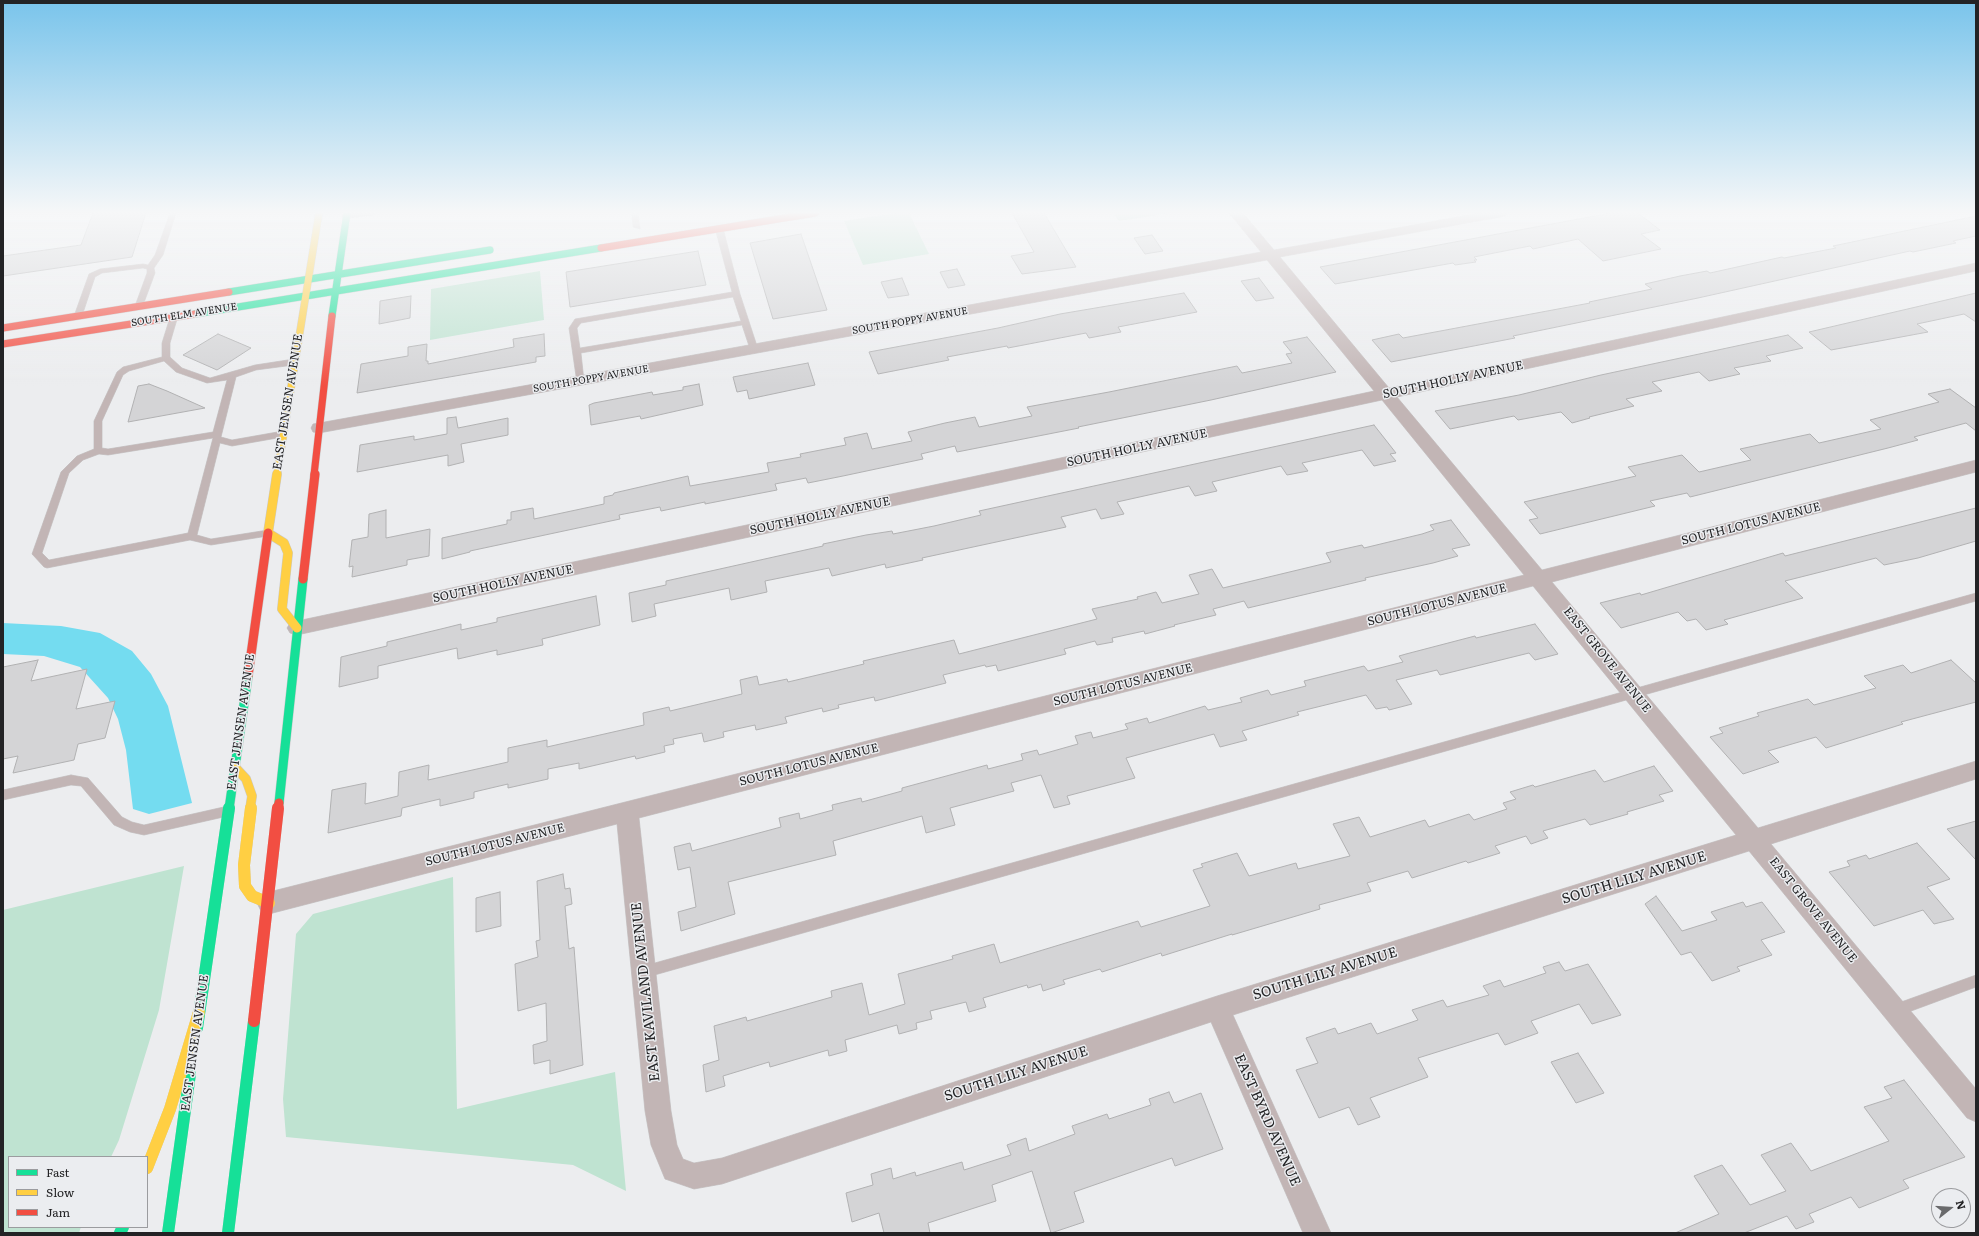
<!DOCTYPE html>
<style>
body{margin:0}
#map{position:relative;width:1979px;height:1236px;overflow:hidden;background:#ecedef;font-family:Literata,serif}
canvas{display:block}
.frame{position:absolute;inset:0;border:4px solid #232325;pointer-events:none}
.legend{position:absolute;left:8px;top:1156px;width:140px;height:72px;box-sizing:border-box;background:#ebedf0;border:1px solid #9b9c9f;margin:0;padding:5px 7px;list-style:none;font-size:12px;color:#232325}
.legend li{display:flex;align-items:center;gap:8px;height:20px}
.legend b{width:20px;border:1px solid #9b9c9f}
.north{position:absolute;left:1931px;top:1188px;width:40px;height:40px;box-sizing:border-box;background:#ebedf0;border:1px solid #9b9c9f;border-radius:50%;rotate:73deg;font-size:11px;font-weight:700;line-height:16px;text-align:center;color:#232325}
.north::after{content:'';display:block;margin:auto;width:14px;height:18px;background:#696a6c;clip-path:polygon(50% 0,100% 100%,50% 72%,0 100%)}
</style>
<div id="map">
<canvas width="1979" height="1236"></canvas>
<div class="frame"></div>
<ul class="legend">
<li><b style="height:5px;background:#16e098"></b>Fast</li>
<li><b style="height:5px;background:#ffcf43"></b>Slow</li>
<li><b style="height:5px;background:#f24e42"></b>Jam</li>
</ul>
<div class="north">N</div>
</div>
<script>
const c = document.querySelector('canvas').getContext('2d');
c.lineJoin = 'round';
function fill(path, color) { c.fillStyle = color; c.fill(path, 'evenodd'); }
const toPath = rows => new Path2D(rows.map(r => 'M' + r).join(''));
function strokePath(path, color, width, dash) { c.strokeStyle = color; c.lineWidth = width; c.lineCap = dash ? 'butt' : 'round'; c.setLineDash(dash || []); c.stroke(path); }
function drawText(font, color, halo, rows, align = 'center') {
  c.font = font + ' Literata,serif'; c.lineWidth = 3; c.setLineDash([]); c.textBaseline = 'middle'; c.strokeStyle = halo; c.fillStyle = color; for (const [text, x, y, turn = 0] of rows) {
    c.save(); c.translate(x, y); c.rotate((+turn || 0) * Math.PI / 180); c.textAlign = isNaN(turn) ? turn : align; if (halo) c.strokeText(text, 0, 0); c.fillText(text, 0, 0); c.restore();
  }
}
fill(toPath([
 [897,213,909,213,929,254,863,265,844,221],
 [1113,213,1169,213,1119,221],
 [540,271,544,320,430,340,431,289],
 [184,866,159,1010,119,1140,111,1157,9,1157,9,1227,81,1227,79,1233,3,1233,3,910],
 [453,877,457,1109,615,1072,626,1191,573,1165,286,1137,283,1099,296,934,313,914]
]), '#bfe3d1');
fill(toPath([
 [3,623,61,626,100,633,132,651,151,674,168,706,192,803,149,814,133,809,126,750,118,719,108,698,80,667,44,656,3,654]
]), '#74dcf0');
const building = toPath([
 [93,213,146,213,132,257,3,276,3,256,81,245,93,213],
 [1012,213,1044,213,1076,267,1022,274,1011,256,1034,252,1012,213],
 [1611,213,1638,213,1660,230,1641,234,1661,249,1603,261,1578,239,1533,249,1530,246,1474,257,1477,260,1474,260,1476,262,1455,265,1453,263,1335,284,1320,267,1611,213],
 [1976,216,1976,236,1953,241,1956,243,1913,252,1910,251,1698,298,1513,336,1515,338,1391,362,1372,340,1399,334,1403,338,1590,303,1589,302,1652,289,1645,284,1680,276,1707,271,1710,273,1782,257,1784,258,1836,248,1833,246,1976,216],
 [801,234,827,310,773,319,750,243,801,234],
 [1152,235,1163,251,1145,254,1134,238,1152,235],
 [698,251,706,285,570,307,566,272,698,251],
 [957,269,965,285,948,288,940,272,957,269],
 [902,278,909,295,888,298,881,282,902,278],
 [1259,278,1274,298,1256,301,1241,281,1259,278],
 [1184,293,1197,312,1118,327,1121,332,1089,338,1086,333,1008,348,1007,346,947,357,949,360,878,374,869,352,998,328,1060,314,1184,293],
 [1976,293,1976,322,1964,314,1917,324,1928,332,1831,350,1809,332,1976,293],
 [411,296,410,318,379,324,380,301,411,296],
 [218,334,251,348,217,370,183,355,218,334],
 [544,334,545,356,536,357,536,362,357,393,361,364,408,356,408,347,427,344,426,361,428,361,428,364,514,347,513,339,544,334],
 [1788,335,1803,348,1766,356,1771,361,1734,368,1740,374,1709,381,1699,372,1652,382,1662,391,1626,399,1634,406,1589,417,1590,418,1572,423,1561,412,1518,420,1514,416,1450,429,1435,411,1519,395,1601,375,1788,335],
 [1307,337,1336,372,1211,400,1078,427,1079,428,957,452,955,446,921,454,923,459,843,476,808,483,806,478,775,484,777,490,746,496,705,504,705,502,661,511,660,507,619,515,620,519,470,551,470,552,442,559,442,538,507,524,507,520,511,520,511,512,533,508,534,519,604,504,604,497,613,495,614,493,688,476,690,486,769,472,767,463,801,457,800,454,846,445,844,438,867,433,872,449,912,441,908,432,945,423,975,417,979,427,1032,416,1027,407,1109,392,1237,366,1242,373,1292,363,1286,354,1292,353,1283,342,1307,337],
 [808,363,815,385,749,399,747,390,737,392,733,377,808,363],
 [149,384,167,391,205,408,128,422,138,386,149,384],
 [699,384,703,405,641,419,640,416,591,425,589,405,594,403,652,392,653,395,683,390,683,387,699,384],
 [1950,389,1976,408,1976,431,1966,423,1914,437,1918,440,1888,448,1690,497,1687,493,1650,501,1655,506,1540,534,1529,520,1538,518,1524,502,1636,476,1628,467,1682,455,1699,472,1751,460,1740,449,1810,434,1819,443,1881,429,1870,420,1939,402,1928,394,1950,389],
 [456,417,458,428,508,418,508,435,461,444,464,462,448,466,448,455,357,472,360,445,414,436,414,440,447,434,447,418,456,417],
 [1374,425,1396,453,1390,454,1396,461,1374,466,1362,450,1302,463,1308,471,1287,475,1281,466,1212,482,1217,491,1195,496,1189,486,1117,502,1124,514,1101,519,1096,509,1061,517,1066,527,922,558,923,560,886,568,885,564,832,576,829,568,765,581,767,592,731,600,729,588,654,604,656,616,632,622,629,593,666,585,666,581,823,546,823,544,866,535,892,531,893,534,934,526,981,515,979,511,1374,425],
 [1976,508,1976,541,1918,558,1884,565,1876,558,1785,581,1803,598,1724,620,1728,624,1706,630,1696,619,1687,621,1678,612,1621,628,1600,603,1640,593,1641,595,1783,553,1785,556,1976,508],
 [386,510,386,538,430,529,429,556,407,560,407,565,352,577,353,566,349,567,352,540,368,537,369,514,386,510],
 [1451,520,1470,545,1452,549,1458,556,1433,563,1365,578,1366,580,1248,608,1244,601,1213,609,1216,615,1174,625,1175,626,1145,634,1144,631,1112,638,1113,642,1097,645,1095,641,1064,649,1066,654,998,671,996,665,986,667,985,665,943,675,946,683,875,701,874,697,838,705,839,708,823,712,822,708,785,717,787,723,756,730,755,725,723,732,724,737,704,742,702,733,673,739,674,744,664,746,665,752,636,759,635,756,579,769,579,763,548,769,548,779,508,788,508,784,474,792,474,798,440,806,440,799,402,808,401,816,328,833,332,790,366,783,365,804,398,796,399,772,429,765,428,780,508,762,508,748,547,740,547,747,644,725,643,713,669,707,670,711,742,694,740,680,757,676,759,685,787,679,788,682,864,664,863,661,954,640,959,654,1097,619,1092,609,1138,599,1137,597,1156,592,1162,603,1199,594,1189,575,1212,569,1223,588,1331,562,1326,553,1362,545,1364,548,1422,534,1434,530,1430,525,1451,520],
 [596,596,600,625,542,639,543,645,497,655,497,650,458,659,457,648,378,666,378,678,339,687,341,657,387,646,387,642,445,628,461,624,461,630,497,622,497,618,596,596],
 [1535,624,1558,654,1535,660,1529,653,1440,675,1437,670,1396,680,1412,704,1389,710,1387,707,1376,709,1366,695,1297,712,1299,715,1242,731,1247,740,1220,747,1214,734,1126,758,1135,778,1067,796,1070,804,1054,808,1041,775,1011,783,1014,791,950,808,955,825,926,833,922,816,833,841,836,855,728,882,735,914,681,931,678,912,696,907,690,867,678,870,674,847,690,843,692,851,781,827,779,818,799,813,800,819,833,810,832,805,861,798,862,802,902,791,902,788,987,765,988,769,1023,760,1021,754,1037,750,1039,755,1078,744,1075,736,1091,732,1093,738,1128,729,1125,724,1147,718,1149,723,1205,706,1208,710,1242,702,1240,698,1268,690,1271,695,1306,686,1304,681,1364,666,1368,671,1403,662,1399,656,1406,654,1475,636,1476,638,1535,624],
 [38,660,31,681,87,669,76,709,115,701,105,738,78,744,74,760,13,773,18,756,3,759,3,667,38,660],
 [1951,660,1976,683,1976,702,1901,722,1903,724,1826,748,1816,737,1768,751,1779,762,1743,774,1710,737,1723,733,1719,728,1759,716,1757,713,1808,699,1814,705,1876,688,1864,676,1903,665,1911,673,1951,660],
 [1654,766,1673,791,1659,795,1664,801,1627,812,1628,814,1590,825,1585,819,1543,831,1548,838,1531,844,1526,836,1495,846,1500,853,1468,863,1466,861,1412,878,1408,871,1367,883,1371,891,1319,905,1320,909,1232,935,1232,934,1162,956,1161,953,1102,972,1100,969,1063,980,1065,984,1043,991,1041,984,1028,988,1027,985,983,998,986,1007,969,1012,966,1002,930,1011,932,1019,916,1023,917,1029,899,1034,897,1025,845,1040,847,1051,829,1056,828,1050,770,1067,769,1062,723,1076,725,1086,706,1092,703,1065,719,1060,714,1026,746,1017,747,1021,832,997,831,991,862,983,869,1015,905,1004,898,974,953,959,952,956,994,944,1000,963,1138,921,1141,927,1210,906,1193,870,1203,867,1201,864,1237,853,1249,876,1296,863,1298,869,1350,856,1333,824,1359,817,1370,837,1425,820,1429,827,1469,814,1474,820,1507,809,1503,803,1516,799,1510,792,1533,785,1535,787,1595,770,1604,782,1654,766],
 [1976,821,1976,860,1947,829,1976,821],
 [1917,843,1950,879,1927,887,1954,919,1934,924,1923,910,1874,926,1829,872,1850,866,1847,861,1866,855,1869,859,1917,843],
 [563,874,565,889,570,888,572,904,565,906,569,949,574,947,583,1065,550,1074,550,1060,534,1064,533,1045,547,1041,546,1003,518,1011,515,964,538,957,536,941,540,940,537,881,563,874],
 [500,892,501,926,476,932,476,898,500,892],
 [1656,896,1682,931,1717,920,1711,912,1743,902,1746,907,1762,902,1785,932,1761,940,1772,955,1737,967,1740,971,1712,981,1691,952,1681,955,1645,904,1656,896],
 [1559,962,1565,971,1588,964,1621,1015,1592,1024,1579,1004,1531,1021,1538,1033,1505,1045,1498,1033,1418,1058,1428,1077,1370,1098,1380,1117,1358,1125,1349,1107,1319,1118,1296,1070,1318,1063,1306,1038,1335,1028,1338,1034,1371,1023,1377,1034,1418,1020,1412,1010,1443,1000,1447,1007,1489,995,1483,986,1500,980,1504,987,1546,973,1543,967,1559,962],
 [1578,1053,1604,1093,1576,1103,1551,1062,1578,1053],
 [1904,1080,1965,1157,1903,1180,1909,1188,1859,1208,1851,1197,1809,1214,1814,1222,1796,1229,1787,1216,1744,1233,1675,1233,1719,1214,1694,1176,1722,1165,1750,1205,1786,1191,1761,1155,1791,1143,1811,1171,1889,1141,1864,1107,1892,1098,1884,1087,1904,1080],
 [1169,1092,1174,1103,1201,1093,1223,1149,1175,1166,1172,1158,1074,1192,1084,1222,1051,1233,1032,1171,992,1185,996,1201,928,1223,930,1233,884,1233,879,1213,852,1222,846,1193,873,1185,871,1174,891,1168,893,1179,915,1172,916,1176,962,1162,964,1170,1011,1155,1007,1145,1026,1138,1029,1151,1075,1134,1072,1126,1107,1114,1109,1119,1151,1105,1149,1099,1169,1092]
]);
fill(building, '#d4d4d6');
strokePath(building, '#b1b1b2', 1);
const lane = toPath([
 [170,213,176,213,163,255,154,268,155,273,142,308,139,308,135,306,147,273,147,269,143,268,102,273,95,277,82,316,78,318,75,318,74,316,89,274,100,269,143,264,148,265,155,255,170,213],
 [357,213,375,213,372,215,346,218,342,216,346,214,357,213],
 [632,213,638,213,640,229,633,227,632,213],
 [716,226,723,228,740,294,758,349,757,351,751,351,750,349,742,325,581,353,584,381,583,383,577,383,569,328,575,319,732,292,715,228,716,226],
 [733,297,741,321,580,348,577,328,581,323,733,297],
 [171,314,174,314,178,316,170,343,170,357,182,368,210,378,255,365,294,359,298,362,294,365,256,370,236,377,221,437,232,440,283,431,287,434,283,437,232,446,220,443,197,535,211,539,268,530,273,533,268,536,211,545,190,540,47,568,44,567,32,554,61,472,77,456,94,449,94,421,117,372,123,367,162,357,162,343,171,314],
 [164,361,176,372,207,383,227,380,213,432,108,449,102,448,102,421,123,375,129,371,164,361],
 [213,438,188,533,49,560,42,553,69,473,83,460,99,454,108,455,213,438],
 [1976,593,1976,601,644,978,640,976,638,972,640,968,644,966,1976,593],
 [71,775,88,778,122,817,132,822,144,825,228,806,232,807,234,811,232,815,228,816,144,835,130,832,114,825,81,786,71,785,3,800,3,790,71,775],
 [1976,975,1976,987,1895,1017,1890,1016,1889,1011,1890,1006,1976,975]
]);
const street = toPath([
 [1229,213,1243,213,1274,250,1480,213,1506,213,1505,216,1500,217,1280,257,1389,388,1976,263,1976,271,1397,397,1542,570,1976,460,1976,472,1552,582,1758,828,1976,761,1976,779,1771,844,1976,1089,1976,1122,1967,1118,1749,851,1233,1015,1331,1233,1303,1233,1211,1022,722,1184,694,1189,665,1179,651,1145,645,1111,617,824,269,914,261,911,257,903,261,895,269,892,1524,575,1382,400,297,635,290,633,287,628,290,623,297,621,1374,391,1267,260,319,433,313,432,311,428,313,424,319,423,1261,252,1229,213],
 [1533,586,1736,835,1217,996,722,1158,694,1163,683,1159,677,1145,671,1111,639,818,1533,586]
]);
const fastFar2 = toPath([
 [229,292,490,250],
 [195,314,601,248],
 [332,316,347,213]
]);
const fastFar1 = toPath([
 [279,803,303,579],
 [229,809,248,676]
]);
const fast = toPath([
 [197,1028,229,808],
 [120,1233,123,1227],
 [168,1233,190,1074],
 [228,1233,254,1021]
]);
const slowFar2 = toPath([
 [277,475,319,213]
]);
const slowFar1 = toPath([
 [268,533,284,543,288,553,282,609,297,628],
 [268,533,277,474],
 [234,766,246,779,252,796,250,809]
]);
const slow = toPath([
 [251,808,244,865,245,886,252,896,269,903],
 [147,1168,170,1109,199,1012]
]);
const jamFar2 = toPath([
 [601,248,815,213],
 [3,328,229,292],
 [3,344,195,314],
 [314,475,332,316]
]);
const jamFar1 = toPath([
 [303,579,315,474],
 [248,676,268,533],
 [278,809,279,803]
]);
const jam = toPath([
 [254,1021,278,808]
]);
strokePath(lane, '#c9c9ca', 1);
strokePath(street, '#c9c9ca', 1);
strokePath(fastFar2, '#c9c9ca', 8);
strokePath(fastFar1, '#c9c9ca', 10);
strokePath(fast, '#c9c9ca', 12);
strokePath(slowFar2, '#c9c9ca', 8);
strokePath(slowFar1, '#c9c9ca', 10);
strokePath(slow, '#c9c9ca', 12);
strokePath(jamFar2, '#c9c9ca', 8);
strokePath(jamFar1, '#c9c9ca', 10);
strokePath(jam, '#c9c9ca', 12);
fill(lane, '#c2b5b5');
fill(street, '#c2b5b5');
strokePath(fastFar2, '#16e098', 7);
strokePath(fastFar1, '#16e098', 9);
strokePath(fast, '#16e098', 12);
strokePath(slowFar2, '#ffcf43', 7);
strokePath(slowFar1, '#ffcf43', 9);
strokePath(slow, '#ffcf43', 12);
strokePath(jamFar2, '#f24e42', 7);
strokePath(jamFar1, '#f24e42', 9);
strokePath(jam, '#f24e42', 12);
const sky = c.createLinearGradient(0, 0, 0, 386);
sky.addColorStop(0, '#79c4eb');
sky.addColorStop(0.55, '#f6f7f8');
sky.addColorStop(1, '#f6f7f800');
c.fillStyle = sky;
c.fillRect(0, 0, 1979, 386);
drawText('10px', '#232325', '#ebedf0', [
 ["SOUTH ELM AVENUE",184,315,-9],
 ["SOUTH POPPY AVENUE",910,321,-10],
 ["SOUTH POPPY AVENUE",591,379,-10]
]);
drawText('12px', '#232325', '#ebedf0', [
 ["SOUTH HOLLY AVENUE",1453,380,-12],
 ["EAST JENSEN AVENUE",288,402,-81],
 ["SOUTH HOLLY AVENUE",1137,448,-12],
 ["SOUTH HOLLY AVENUE",820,516,-12],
 ["SOUTH LOTUS AVENUE",1751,524,-14],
 ["SOUTH HOLLY AVENUE",503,584,-12],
 ["SOUTH LOTUS AVENUE",1437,605,-14],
 ["EAST GROVE AVENUE",1607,660,51],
 ["SOUTH LOTUS AVENUE",1123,685,-14],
 ["EAST JENSEN AVENUE",241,722,-82],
 ["SOUTH LOTUS AVENUE",809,765,-14],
 ["SOUTH LOTUS AVENUE",495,845,-14],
 ["EAST GROVE AVENUE",1813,910,51],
 ["EAST JENSEN AVENUE",195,1043,-82]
]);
drawText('14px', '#232325', '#ebedf0', [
 ["SOUTH LILY AVENUE",1634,878,-17],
 ["SOUTH LILY AVENUE",1325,974,-17],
 ["EAST KAVILAND AVENUE",646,992,-96],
 ["SOUTH LILY AVENUE",1016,1074,-18],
 ["EAST BYRD AVENUE",1267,1120,66]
]);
</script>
